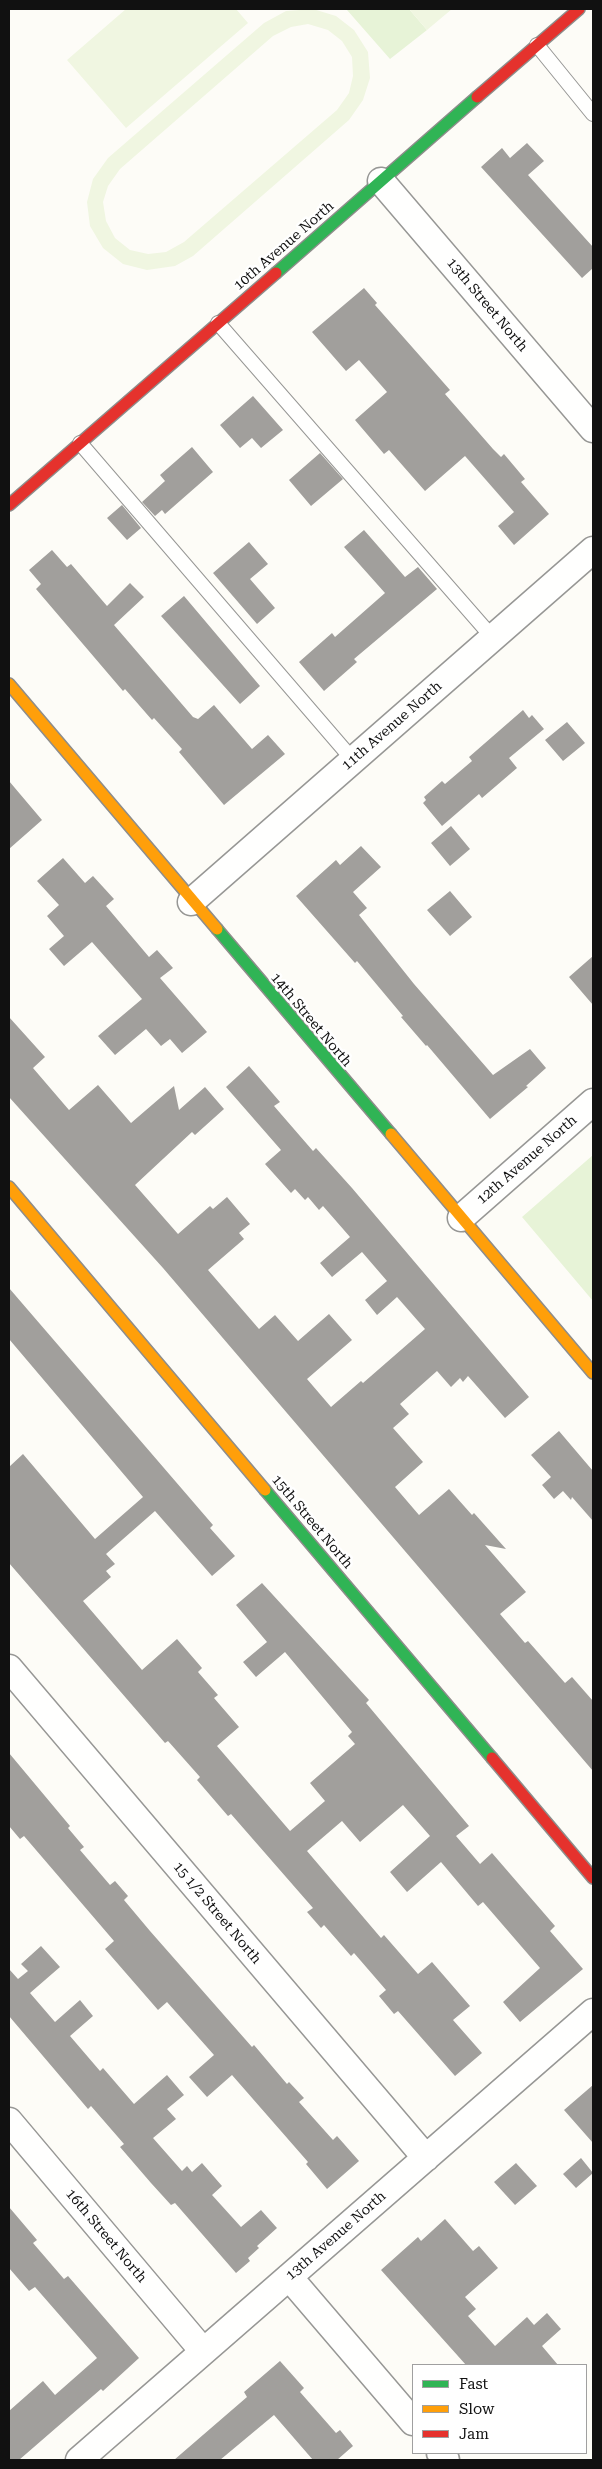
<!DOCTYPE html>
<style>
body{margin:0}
#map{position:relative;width:602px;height:2469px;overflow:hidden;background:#fdfcf7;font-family:"Roboto Serif",serif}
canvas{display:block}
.frame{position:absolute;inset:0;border:10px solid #111;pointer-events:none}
.legend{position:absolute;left:412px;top:2364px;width:175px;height:90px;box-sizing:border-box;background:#fff;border:1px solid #a0a0a0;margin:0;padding:6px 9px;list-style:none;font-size:15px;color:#111}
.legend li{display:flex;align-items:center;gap:10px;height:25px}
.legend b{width:25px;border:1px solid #a0a0a0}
</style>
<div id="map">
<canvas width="602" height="2469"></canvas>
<div class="frame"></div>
<ul class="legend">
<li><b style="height:6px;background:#30b455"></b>Fast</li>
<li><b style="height:6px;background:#ff9f0a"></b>Slow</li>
<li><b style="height:6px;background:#e5322d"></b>Jam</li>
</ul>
</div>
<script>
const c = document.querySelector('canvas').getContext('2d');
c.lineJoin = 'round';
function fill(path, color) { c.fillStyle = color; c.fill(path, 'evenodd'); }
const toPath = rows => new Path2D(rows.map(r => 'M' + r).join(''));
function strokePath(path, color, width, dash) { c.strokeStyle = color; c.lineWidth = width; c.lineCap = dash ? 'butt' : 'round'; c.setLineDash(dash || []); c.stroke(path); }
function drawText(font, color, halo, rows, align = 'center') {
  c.font = font + ' "Roboto Serif",serif'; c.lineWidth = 5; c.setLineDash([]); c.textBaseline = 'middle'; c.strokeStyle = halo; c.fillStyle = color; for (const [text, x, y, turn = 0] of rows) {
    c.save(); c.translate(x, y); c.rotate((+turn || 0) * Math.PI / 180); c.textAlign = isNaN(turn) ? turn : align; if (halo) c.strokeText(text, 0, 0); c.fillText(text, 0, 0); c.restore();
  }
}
fill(toPath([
 [343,9,409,9,427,30,390,59,347,10],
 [593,1155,593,1301,522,1217]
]), '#e7f3d7');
fill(toPath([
 [126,9,236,9,248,23,126,128,67,60],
 [313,9,336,16,354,30,368,52,370,78,363,100,349,120,193,256,175,266,147,270,123,264,103,248,90,226,87,202,93,179,108,158,264,23,286,11],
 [308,24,328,30,342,41,352,57,353,76,349,93,337,110,184,242,166,252,148,254,130,250,115,238,106,221,103,202,108,186,120,169,273,36,291,27],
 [409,9,452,9,427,30]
]), '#f0f6e1');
fill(toPath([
 [527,143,544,161,528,175,593,247,593,268,582,278,481,167,502,148,510,158],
 [364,288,377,303,375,305,450,390,445,394,493,449,501,457,504,454,525,479,521,482,549,514,514,545,498,526,514,512,465,456,425,491,389,450,384,454,355,420,387,392,359,360,346,371,312,332],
 [253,396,283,430,261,448,252,438,240,448,220,425],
 [192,447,213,472,165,514,162,510,155,516,142,502,165,481,160,475],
 [320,453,343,479,311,506,289,480],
 [122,505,141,528,127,540,107,518],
 [364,530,405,577,418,567,437,589,354,659,357,662,324,691,299,662,332,633,335,637,385,593,344,547],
 [249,542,268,564,250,579,275,608,257,624,213,573],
 [52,550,67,567,71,564,107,606,130,583,144,597,114,625,193,717,198,719,214,705,252,749,268,735,285,754,224,805,179,752,182,749,154,718,152,720,125,689,123,691,36,589,41,584,29,570],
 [184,596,260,686,240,704,161,616],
 [523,710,529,718,532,715,544,729,509,758,517,768,482,798,479,794,442,826,423,803,426,800,424,797,442,781,445,784,472,761,469,757],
 [567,722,585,743,563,761,545,740],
 [9,781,42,820,9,849],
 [451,826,470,849,450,866,431,843],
 [361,846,381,867,353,892,367,908,359,915,414,984,493,1075,530,1049,546,1068,526,1086,528,1087,490,1119,427,1045,426,1046,401,1017,403,1016,357,961,355,963,296,896,336,860,340,865],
 [63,858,85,883,93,876,114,899,106,906,149,957,157,950,173,968,160,978,207,1032,182,1053,170,1039,161,1046,146,1029,115,1055,98,1036,142,999,92,942,64,966,49,949,64,936,47,916,59,905,37,881],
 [450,891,472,917,450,936,427,910],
 [593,956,593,1005,569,977],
 [9,1017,45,1057,33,1068,69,1110,98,1085,131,1123,174,1086,179,1110,205,1087,224,1109,195,1135,192,1132,135,1185,178,1234,210,1206,213,1209,227,1197,250,1224,239,1233,244,1239,208,1270,259,1329,275,1315,298,1341,329,1314,352,1340,307,1379,331,1407,361,1381,363,1383,425,1329,397,1297,377,1315,365,1300,387,1281,362,1252,332,1277,320,1263,350,1237,323,1206,319,1210,308,1197,305,1200,295,1189,291,1193,265,1164,281,1150,226,1087,249,1066,280,1102,274,1106,313,1151,316,1148,352,1188,529,1397,505,1418,468,1376,463,1382,460,1378,451,1387,437,1371,400,1404,409,1414,393,1428,423,1462,395,1487,419,1515,449,1489,472,1515,474,1513,506,1549,485,1545,526,1592,500,1614,525,1643,528,1641,565,1683,572,1677,593,1701,593,1771,163,1268,9,1097],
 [9,1288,213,1525,210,1528,235,1556,212,1576,155,1511,106,1554,115,1564,106,1571,111,1577,83,1601,107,1629,142,1670,177,1639,202,1668,198,1672,218,1695,214,1698,239,1727,217,1746,290,1831,325,1801,310,1783,355,1744,348,1736,352,1732,285,1652,256,1677,243,1662,267,1642,236,1605,262,1583,369,1700,366,1703,469,1826,456,1836,480,1864,492,1853,555,1926,550,1931,583,1969,520,2022,503,2002,540,1968,483,1902,478,1906,441,1862,407,1892,390,1872,430,1836,403,1805,360,1842,342,1821,307,1851,381,1938,384,1935,418,1974,432,1962,470,2006,453,2020,482,2053,455,2076,398,2011,394,2014,379,1996,386,1990,354,1953,351,1956,324,1925,321,1928,307,1912,313,1908,231,1814,228,1816,197,1780,200,1777,168,1741,165,1743,9,1563,9,1467,23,1454,95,1539,143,1497,9,1339],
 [559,1431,593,1471,593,1521,572,1497,571,1500,563,1491,554,1499,542,1485,551,1477,531,1455],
 [9,1753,70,1826,68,1828,84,1847,80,1850,110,1885,115,1881,128,1896,124,1900,150,1931,252,2047,254,2045,287,2084,289,2082,304,2098,299,2102,333,2140,337,2136,359,2161,327,2189,306,2164,308,2162,232,2075,207,2097,189,2077,214,2055,167,2002,158,2010,105,1949,114,1941,24,1836,20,1839,9,1826],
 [41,1946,60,1967,30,1993,55,2022,80,2000,93,2016,70,2036,100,2071,103,2068,134,2104,167,2075,184,2095,167,2109,176,2119,153,2138,182,2171,187,2166,192,2172,202,2163,222,2186,212,2195,241,2227,261,2210,277,2228,257,2246,259,2248,248,2258,250,2261,236,2273,175,2203,171,2205,151,2183,120,2147,124,2144,91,2106,88,2109,9,2016,9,1969,18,1979,28,1971,21,1964],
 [593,2085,593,2143,564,2110],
 [581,2158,593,2173,576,2188,563,2174],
 [516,2163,537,2186,515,2205,494,2182],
 [9,2207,37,2240,33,2243,64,2279,68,2276,139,2358,103,2391,101,2389,19,2460,9,2460,9,2411,43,2381,55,2395,97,2358,35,2287,29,2291,9,2268],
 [445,2219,473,2251,479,2246,498,2268,465,2297,476,2309,468,2316,495,2346,527,2317,534,2325,547,2313,561,2329,542,2346,558,2365,466,2365,381,2270,418,2237,421,2241],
 [280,2361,304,2388,300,2392,336,2433,340,2430,353,2446,337,2460,313,2460,274,2415,220,2460,174,2460,247,2397,244,2392]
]), '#a19f9c');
const lane = toPath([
 [537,45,593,114],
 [218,323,493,638],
 [80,443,353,760]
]);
const street = toPath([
 [381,181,593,429],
 [191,902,593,550],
 [461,1218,593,1102],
 [9,1668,426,2158],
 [9,2121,203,2351],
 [289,2277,413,2422],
 [440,2453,446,2460],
 [79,2460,593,2012]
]);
const fast = toPath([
 [276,273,477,97],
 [217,929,391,1134],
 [265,1490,492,1758]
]);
const slow = toPath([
 [9,684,217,929],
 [391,1134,593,1373],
 [9,1187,265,1490]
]);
const jam = toPath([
 [477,97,579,9],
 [9,505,276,273],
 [492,1758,593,1878]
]);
strokePath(lane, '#979795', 16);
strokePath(street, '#979795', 29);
strokePath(fast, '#8e8d8b', 14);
strokePath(slow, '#8e8d8b', 14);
strokePath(jam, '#8e8d8b', 14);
strokePath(lane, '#fffffe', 14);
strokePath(street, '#fffffe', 26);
strokePath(fast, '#30b455', 11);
strokePath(slow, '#ff9f0a', 11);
strokePath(jam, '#e5322d', 11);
drawText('14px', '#111', '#fff', [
 ["10th Avenue North",284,246,-41],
 ["13th Street North",487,305,50],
 ["11th Avenue North",392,726,-41],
 ["14th Street North",311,1020,50],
 ["12th Avenue North",527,1160,-41],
 ["15th Street North",312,1522,50],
 ["15 1/2 Street North",217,1913,50],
 ["16th Street North",106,2236,50],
 ["13th Avenue North",336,2236,-41]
]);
</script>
